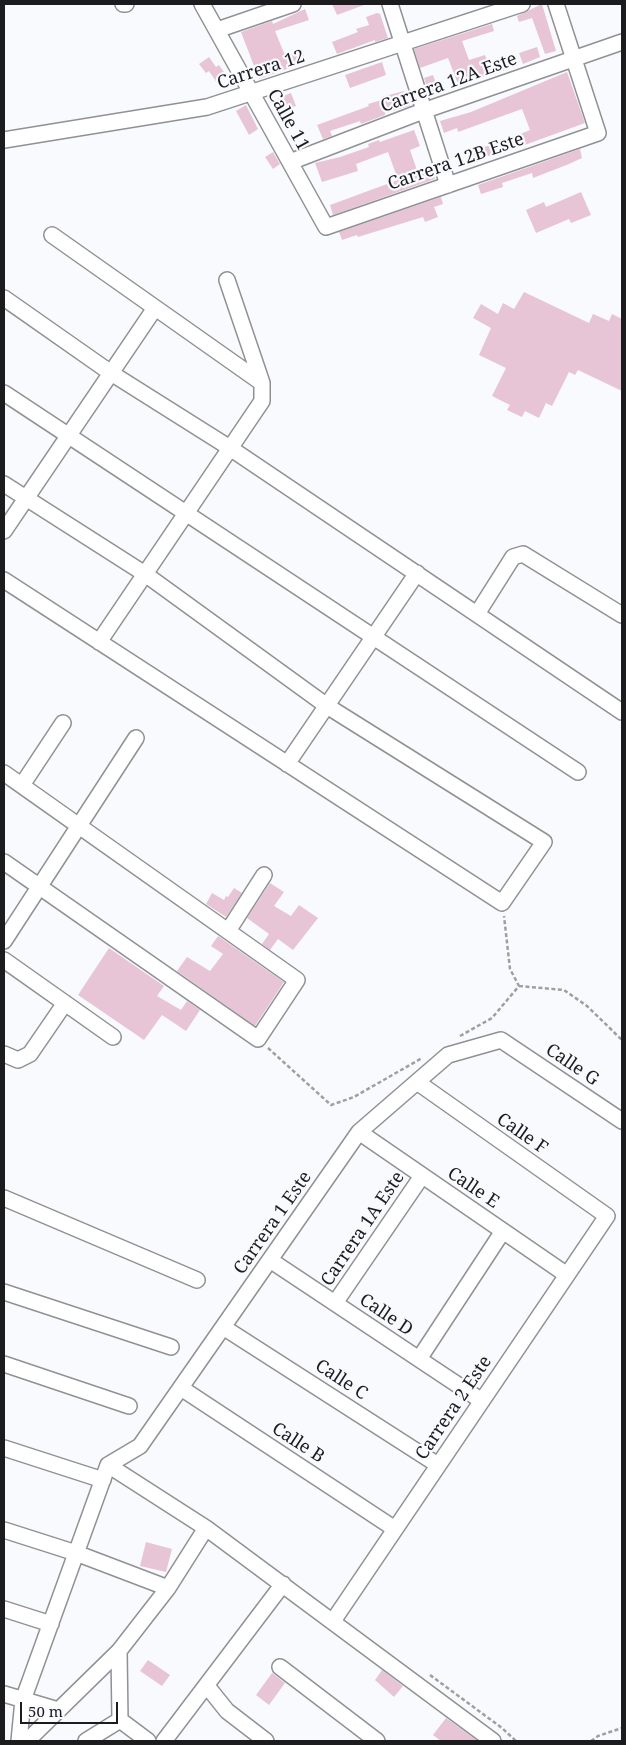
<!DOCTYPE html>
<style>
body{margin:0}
#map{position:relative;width:626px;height:1745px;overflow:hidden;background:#f9fafe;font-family:"Noto Serif",serif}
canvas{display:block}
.frame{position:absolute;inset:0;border:5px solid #1c1c1e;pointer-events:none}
.scale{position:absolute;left:20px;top:1702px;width:98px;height:22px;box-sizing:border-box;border:2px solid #1c1c1e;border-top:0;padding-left:6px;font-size:15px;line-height:18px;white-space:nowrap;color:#1c1c1e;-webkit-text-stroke:4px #f9fafe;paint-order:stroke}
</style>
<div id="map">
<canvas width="626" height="1745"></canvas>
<div class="frame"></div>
<div class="scale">50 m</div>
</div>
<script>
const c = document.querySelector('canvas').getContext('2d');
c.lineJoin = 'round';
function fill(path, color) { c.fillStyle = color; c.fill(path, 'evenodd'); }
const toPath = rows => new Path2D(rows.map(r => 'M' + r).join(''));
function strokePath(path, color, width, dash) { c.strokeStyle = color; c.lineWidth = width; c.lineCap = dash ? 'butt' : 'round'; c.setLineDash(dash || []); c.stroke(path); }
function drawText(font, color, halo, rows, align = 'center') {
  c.font = font + ' "Noto Serif",serif'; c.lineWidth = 4.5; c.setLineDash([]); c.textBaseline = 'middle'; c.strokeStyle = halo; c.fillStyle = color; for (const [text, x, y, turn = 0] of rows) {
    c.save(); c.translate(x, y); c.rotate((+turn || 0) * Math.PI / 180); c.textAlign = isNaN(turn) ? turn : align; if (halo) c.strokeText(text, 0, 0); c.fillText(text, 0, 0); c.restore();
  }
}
fill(toPath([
 [332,4,364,4,364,5,337,15],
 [542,4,556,51,545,54,532,18,519,22,517,16],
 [305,9,309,20,275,31,284,53,290,51,291,54,302,51,306,62,259,79,241,32,272,21,273,24],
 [377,13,380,14,388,38,375,42,375,40,337,54,332,42,358,32,356,29,369,25,366,17],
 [492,24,494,31,462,41,469,60,485,55,488,63,500,58,505,70,458,84,448,58,420,68,414,49],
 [537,47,540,57,523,64,519,53],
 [209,57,216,67,219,65,226,75,217,83,209,71,206,73,199,64],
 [382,62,386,75,350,88,345,75],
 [567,72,585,123,522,146,518,135,530,130,522,109,458,132,457,128,444,133,440,121,471,112],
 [433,75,439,92,430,95,424,78],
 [404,91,410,106,385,113,385,115,361,124,360,121,330,131,332,136,323,139,317,125,369,106,368,104,382,100,381,97],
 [291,93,296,106,283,110,278,98],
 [246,105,258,129,249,135,236,111],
 [414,130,420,146,410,150,418,173,432,168,435,179,333,215,330,205,398,180,397,177,388,152,356,164,358,171,322,182,315,163,340,157,369,147,368,144,379,140,380,142],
 [490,145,494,154,472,162,469,153],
 [580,149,582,158,569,164,533,178,532,173,502,183,503,187,481,194,478,185],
 [273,152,280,164,273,169,265,157],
 [581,192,591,215,571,223,569,219,536,233,526,210,544,202,546,207],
 [441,197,443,204,434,207,438,217,425,222,423,217,358,237,357,235,342,240,339,232],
 [524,292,589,323,593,314,609,321,612,314,622,319,622,391,578,370,575,375,569,372,552,406,546,403,539,418,525,411,522,417,507,410,510,405,492,396,506,368,479,355,491,328,473,318,481,304,498,314,503,303,514,309],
 [270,883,284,892,274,906,291,916,299,905,318,918,293,950,278,939,270,950,262,944,269,934,247,918],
 [234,888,242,893,226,917,206,904,212,893,224,900,226,896,228,897],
 [218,936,284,982,255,1026,177,971,187,957,210,971,223,954,211,946],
 [109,948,164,986,157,996,181,1010,187,1001,200,1010,186,1031,162,1015,144,1040,78,995],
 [146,1542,172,1549,166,1572,140,1566],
 [148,1660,170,1675,162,1686,140,1671],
 [382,1670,403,1686,394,1697,375,1680],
 [272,1673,285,1683,269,1705,256,1695],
 [446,1718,478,1741,441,1741,433,1735]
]), '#e8c4d7');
const street = toPath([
 [123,4,126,4],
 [202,4,326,227,598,133,556,4],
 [390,4,448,185],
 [217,30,293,4],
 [4,140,207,107,522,4],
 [290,162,423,111,622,42],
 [52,235,262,383],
 [4,298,111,373,230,448,622,712],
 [4,393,578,772],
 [4,484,145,574,327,706,544,842,502,903,4,580],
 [4,531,155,308],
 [477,614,513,557,523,554,622,615],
 [99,642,262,401,262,383,227,280],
 [287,764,417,573],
 [4,773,297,980,258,1039,4,862],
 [22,785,63,723],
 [228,931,264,875],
 [4,941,136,738],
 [4,960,113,1037],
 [4,1054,18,1060,30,1054,65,1003],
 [359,1132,567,1275],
 [4,1198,197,1280],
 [270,1260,482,1401],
 [4,1292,171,1347],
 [335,1303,422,1176],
 [223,1327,438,1465],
 [419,1359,503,1231],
 [4,1364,129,1406],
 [181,1388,395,1529],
 [4,1448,103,1480],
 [108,1465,140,1446,359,1132,448,1055,501,1040,622,1121],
 [108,1465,206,1528,493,1741],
 [4,1530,76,1553,168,1588],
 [4,1609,51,1624],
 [333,1621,607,1216,417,1082],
 [119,1651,120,1720],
 [280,1667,377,1741],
 [207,1686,227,1711,266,1741],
 [4,1694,58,1710],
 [120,1720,148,1741],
 [19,1741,23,1700,108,1465],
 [27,1741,119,1651,168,1588,206,1528],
 [86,1741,120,1720],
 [164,1741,283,1584]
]);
strokePath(street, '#8f9194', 18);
strokePath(toPath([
 [519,986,564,990,587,1006,622,1040],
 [460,1036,492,1018,519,986,510,969,504,916],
 [268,1048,331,1105,354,1097,422,1058],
 [430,1675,502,1728,516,1741],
 [591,1741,598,1736,622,1728]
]), '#9f9fa3', 2.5, [4, 2.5]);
strokePath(street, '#fff', 15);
drawText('18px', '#1c1c1e', '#f9fafe', [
 ["Carrera 12",261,70,-18],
 ["Carrera 12A Este",449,83,-20],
 ["Calle 11",288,120,61],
 ["Carrera 12B Este",456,162,-19],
 ["Calle G",572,1065,34],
 ["Calle F",522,1134,35],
 ["Calle E",473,1188,34],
 ["Carrera 1 Este",273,1223,-55],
 ["Carrera 1A Este",363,1229,-56],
 ["Calle D",386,1315,34],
 ["Calle C",341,1380,33],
 ["Carrera 2 Este",454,1408,-56],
 ["Calle B",298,1443,33]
]);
</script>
